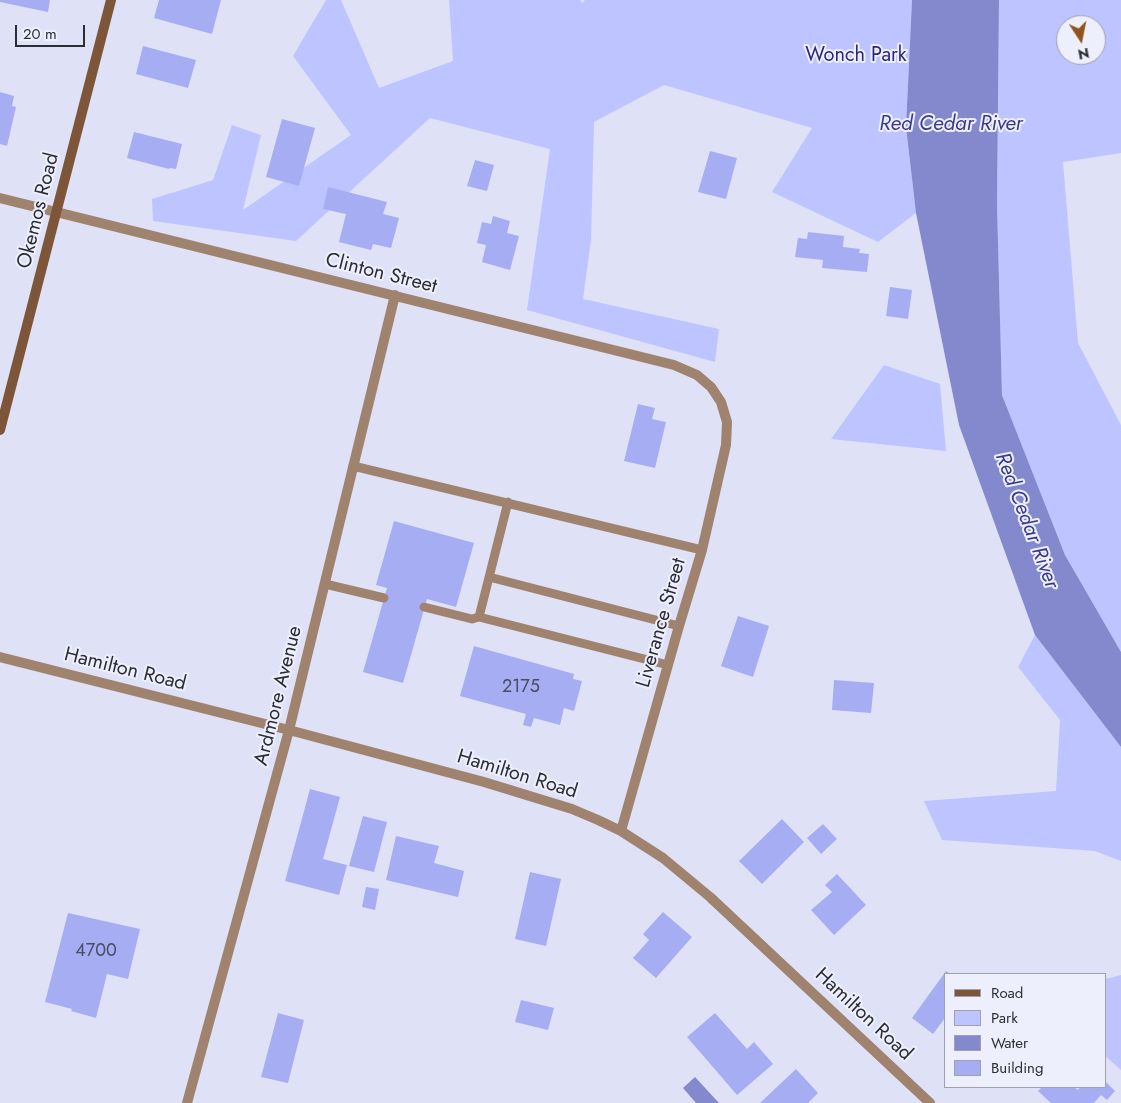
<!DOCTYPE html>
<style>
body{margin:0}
#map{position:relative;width:1121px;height:1103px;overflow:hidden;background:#dfe2f6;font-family:Jost,sans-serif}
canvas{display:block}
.legend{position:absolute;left:944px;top:973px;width:162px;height:115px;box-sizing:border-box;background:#edeffc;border:1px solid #a0a1ac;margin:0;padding:6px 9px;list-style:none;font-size:15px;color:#2c2d34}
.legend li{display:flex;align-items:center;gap:10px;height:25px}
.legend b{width:25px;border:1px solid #a0a1ac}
.north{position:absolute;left:1056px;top:15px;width:50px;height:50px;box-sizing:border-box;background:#edeffc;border:1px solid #a0a1ac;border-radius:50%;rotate:169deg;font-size:14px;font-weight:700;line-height:20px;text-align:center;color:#2c2d34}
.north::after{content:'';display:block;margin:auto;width:18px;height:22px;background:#93531c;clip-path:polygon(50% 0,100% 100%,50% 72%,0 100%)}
.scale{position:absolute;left:15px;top:25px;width:70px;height:22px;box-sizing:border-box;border:2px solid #2c2d34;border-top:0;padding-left:6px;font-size:15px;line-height:18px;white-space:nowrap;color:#2c2d34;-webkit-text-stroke:4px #edeffc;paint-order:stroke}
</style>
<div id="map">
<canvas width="1121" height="1103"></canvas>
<ul class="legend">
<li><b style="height:6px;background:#7d5538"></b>Road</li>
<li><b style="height:14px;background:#bdc4ff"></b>Park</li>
<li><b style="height:14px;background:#8389cc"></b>Water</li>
<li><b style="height:14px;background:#a6adf3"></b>Building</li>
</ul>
<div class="north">N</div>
<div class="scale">20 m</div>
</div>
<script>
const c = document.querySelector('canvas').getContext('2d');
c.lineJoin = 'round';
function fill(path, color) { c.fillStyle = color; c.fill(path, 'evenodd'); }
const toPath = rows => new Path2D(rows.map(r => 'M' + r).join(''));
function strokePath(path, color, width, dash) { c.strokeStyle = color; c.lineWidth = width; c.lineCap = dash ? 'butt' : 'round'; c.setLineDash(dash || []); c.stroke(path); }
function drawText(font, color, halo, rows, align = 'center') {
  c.font = font + ' Jost,sans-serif'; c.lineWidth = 4; c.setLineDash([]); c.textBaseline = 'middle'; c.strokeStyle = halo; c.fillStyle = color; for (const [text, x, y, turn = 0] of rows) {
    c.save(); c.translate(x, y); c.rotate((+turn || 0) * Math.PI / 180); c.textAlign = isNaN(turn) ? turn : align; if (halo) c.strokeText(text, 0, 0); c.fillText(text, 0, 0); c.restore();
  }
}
fill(toPath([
 [326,0,341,0,379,88,453,61,449,0,580,0,582,3,585,0,912,0,906,127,916,213,878,242,772,192,812,128,664,85,594,122,591,240,583,299,719,329,715,362,527,310,550,149,430,118,296,241,153,221,152,199,213,180,232,125,261,135,243,210,351,135,293,56],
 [999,0,1121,0,1121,153,1063,162,1078,343,1121,425,1121,652,1065,555,1002,395,997,204],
 [1066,25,1096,25,1096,55,1066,55],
 [884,365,940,384,946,451,831,439],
 [1035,635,1121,747,1121,861,1095,851,942,840,924,801,1056,791,1060,720,1018,667],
 [1121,975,1121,1070,1105,1056,1105,979]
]), '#bdc4ff');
fill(toPath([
 [912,0,999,0,997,204,1002,395,1065,555,1121,652,1121,747,1035,635,959,425,916,213,906,127],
 [695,1077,719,1103,696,1103,683,1088]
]), '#8389cc');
fill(toPath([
 [0,0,50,0,48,12,0,2],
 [159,0,221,0,212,34,154,18],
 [143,46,196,60,188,88,136,74],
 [0,92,14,96,12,106,16,107,7,146,0,144],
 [282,119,315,128,299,186,266,177],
 [134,132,182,144,176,169,170,168,169,169,127,158],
 [710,151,737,158,726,199,698,192],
 [475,160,494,165,487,191,467,186],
 [328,187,387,202,383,214,399,218,391,248,373,244,371,250,339,242,346,214,323,209],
 [493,216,510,221,507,233,519,236,510,270,482,262,486,245,477,243,482,222,491,224],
 [808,232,844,236,843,247,860,249,859,253,869,254,867,272,822,268,823,260,795,257,798,238,807,239],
 [890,287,912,290,908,319,886,316],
 [638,404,655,408,652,419,666,422,655,468,624,461],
 [394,521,474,543,456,607,427,599,403,683,363,672,387,588,376,585],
 [738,616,769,626,753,677,721,666],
 [474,646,574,674,573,679,582,681,574,711,564,708,560,725,534,718,531,727,523,725,526,714,460,696],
 [834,680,874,683,871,713,832,710],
 [310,789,340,797,323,859,347,865,339,895,285,881],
 [363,816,387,822,374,872,349,866],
 [782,819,804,842,762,884,739,861],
 [823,824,837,839,821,854,807,838],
 [396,836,439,846,434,863,464,871,458,897,386,880],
 [530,872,561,879,546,946,515,939],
 [837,874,866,905,834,935,811,910,832,892,825,885],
 [366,887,379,889,375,910,362,907],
 [663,912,692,937,656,978,633,958,649,940,643,934],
 [68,913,140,929,128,979,107,974,96,1018,71,1011,72,1009,45,1002],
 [946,971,950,974,945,974,945,1018,933,1034,912,1018],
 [521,1000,554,1008,548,1030,515,1022],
 [278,1013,304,1020,288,1083,261,1077],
 [715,1013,747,1049,754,1042,773,1064,737,1095,687,1037],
 [796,1069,818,1093,808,1103,760,1103],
 [1105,1081,1115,1091,1107,1100,1101,1095,1094,1103,1051,1103,1038,1091,1042,1087,1074,1087,1078,1090,1080,1087,1105,1087]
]), '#a6adf3');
strokePath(toPath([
 [353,466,702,550],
 [508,502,479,617,668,665],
 [489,577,679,626],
 [325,584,384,598],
 [424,607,472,619,479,617]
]), '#a0836f', 9);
strokePath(toPath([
 [0,198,674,365,697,375,711,387,721,402,727,422,726,445,702,550,679,626,621,831],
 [0,657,289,730,484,782,572,809,598,820,621,831,663,858,710,897,930,1103],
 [187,1103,289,730,395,295]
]), '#a0836f', 10);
strokePath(toPath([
 [0,430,111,0]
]), '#7d5538', 10);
drawText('18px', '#4a4d64', null, [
 ["2175",521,688],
 ["4700",96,952]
]);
drawText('20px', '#2c2877', '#edeffc', [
 ["Wonch Park",856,56]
]);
drawText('20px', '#2c2d34', '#edeffc', [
 ["Okemos Road",39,211,-76],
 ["Clinton Street",381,274,14],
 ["Liverance Street",662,623,-74],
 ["Hamilton Road",125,670,14],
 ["Ardmore Avenue",279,696,-76],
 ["Hamilton Road",517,775,17],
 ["Hamilton Road",863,1015,43]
]);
drawText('italic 21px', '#3b3a8a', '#edeffc', [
 ["Red Cedar River",951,125],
 ["Red Cedar River",1026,521,69]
]);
</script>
